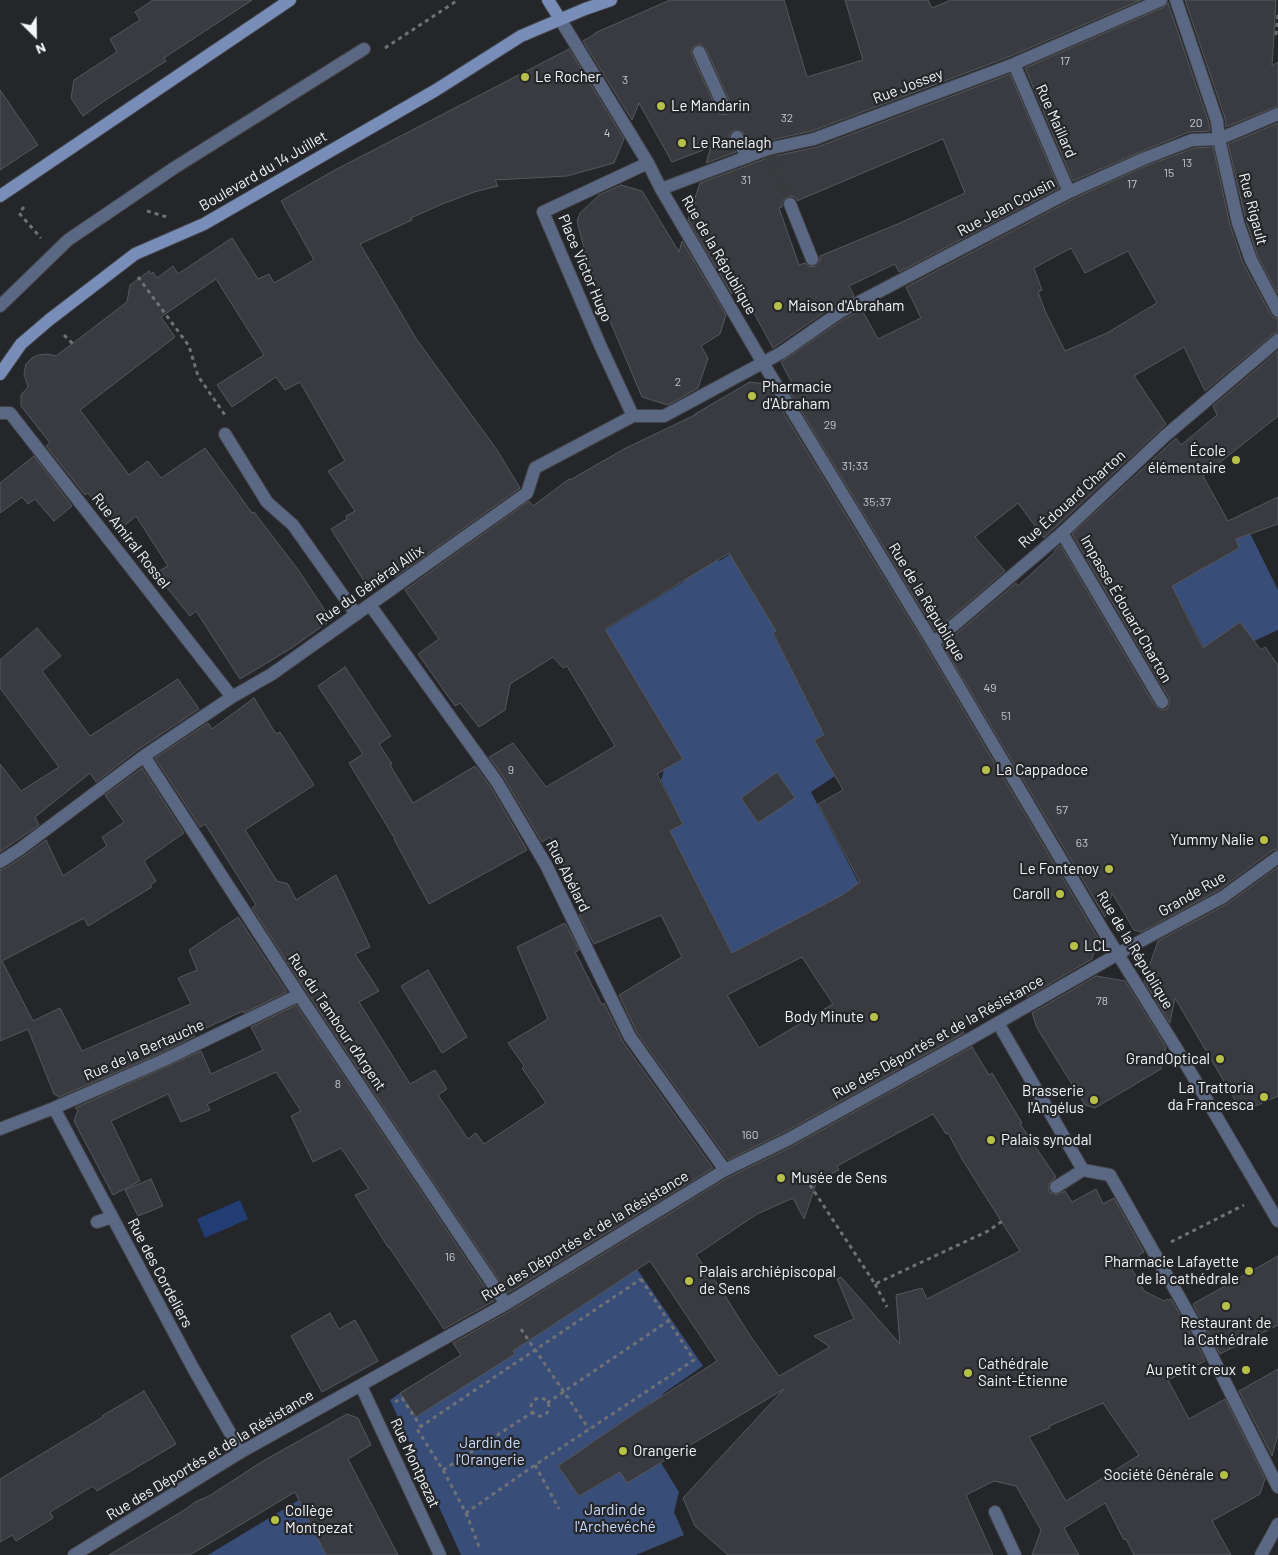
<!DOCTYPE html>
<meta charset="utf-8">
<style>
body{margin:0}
#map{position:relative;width:1278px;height:1555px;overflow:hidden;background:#24262a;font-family:Barlow,sans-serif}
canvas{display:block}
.north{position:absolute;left:10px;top:10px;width:50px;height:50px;-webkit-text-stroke:4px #24262a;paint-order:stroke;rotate:157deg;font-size:14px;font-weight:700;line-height:20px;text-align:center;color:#f3f5f8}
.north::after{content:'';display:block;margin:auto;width:18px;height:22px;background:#f3f5f8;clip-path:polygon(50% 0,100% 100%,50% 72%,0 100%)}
</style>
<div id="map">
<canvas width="1278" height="1555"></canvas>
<div class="north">N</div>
</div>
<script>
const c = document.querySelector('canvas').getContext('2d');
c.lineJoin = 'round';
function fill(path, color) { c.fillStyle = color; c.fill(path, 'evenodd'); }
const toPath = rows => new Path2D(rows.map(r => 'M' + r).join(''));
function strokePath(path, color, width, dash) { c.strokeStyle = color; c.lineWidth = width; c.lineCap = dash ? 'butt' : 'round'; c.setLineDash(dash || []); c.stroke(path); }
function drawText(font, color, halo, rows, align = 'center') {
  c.font = font + ' Barlow,sans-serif'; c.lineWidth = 4.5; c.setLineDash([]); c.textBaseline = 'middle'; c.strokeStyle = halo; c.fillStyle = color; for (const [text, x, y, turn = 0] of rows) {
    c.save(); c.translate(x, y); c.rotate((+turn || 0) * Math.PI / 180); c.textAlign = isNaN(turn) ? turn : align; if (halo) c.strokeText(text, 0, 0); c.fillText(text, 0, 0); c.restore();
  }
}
fill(toPath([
 [1241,515,1278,590,1278,630,1254,641,1204,648,1172,586,1239,548,1228,522],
 [712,547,719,561,730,554,776,631,773,634,825,734,814,740,835,776,811,792,861,887,732,953,670,831,683,824,661,780,664,770,605,630,685,581,677,561],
 [635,1266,703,1366,664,1393,653,1408,650,1403,558,1466,579,1496,620,1472,661,1463,679,1492,674,1512,684,1535,636,1555,461,1555,390,1400,400,1393,416,1416,514,1354,500,1330,539,1334,617,1283],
 [299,1500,326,1555,208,1555]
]), '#384d78');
fill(toPath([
 [240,1200,248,1219,205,1238,197,1219]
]), '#223c74');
const building = toPath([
 [153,0,252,0,164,58,166,61,104,101,83,116,71,98,74,80,117,52,110,39,140,20,135,12,153,0],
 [670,0,784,0,807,77,863,60,845,0,928,0,932,8,951,0,1141,0,1011,56,812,131,766,141,751,147,742,131,734,130,730,133,729,137,736,152,706,163,711,147,672,162,639,103,632,120,583,41,595,34,595,33,670,0],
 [700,44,706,49,731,104,731,111,727,115,720,114,717,110,692,55,691,51,693,47,700,44],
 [1185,0,1276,0,1272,66,1278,62,1278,106,1226,127,1225,118,1185,0],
 [1168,3,1209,123,1210,131,1189,132,1140,152,1073,181,1025,68,1164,7,1168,3],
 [569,49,624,139,614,163,567,176,495,180,498,186,474,192,440,205,411,218,412,220,360,244,417,340,497,450,520,488,395,577,393,573,369,589,331,529,347,519,346,516,355,511,328,471,345,461,300,382,285,390,276,377,232,407,217,385,264,355,216,279,161,317,175,337,80,410,129,475,148,461,161,478,205,448,252,513,254,512,299,571,328,615,318,621,327,623,290,649,240,679,196,611,190,616,155,573,168,566,136,516,119,530,88,493,85,495,46,446,50,443,21,406,21,395,28,387,24,374,26,364,32,358,38,355,48,354,56,356,127,302,130,285,149,271,151,274,153,272,157,278,173,266,178,274,232,238,258,279,269,274,274,283,314,260,281,201,333,171,569,49],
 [1010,74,1059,188,899,272,895,264,849,286,854,296,835,305,773,348,736,280,732,294,688,220,693,203,696,204,694,201,700,183,770,157,817,147,1010,74],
 [943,139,965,193,900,223,820,256,820,261,815,266,810,267,805,263,799,265,779,208,782,207,782,202,784,199,791,196,795,197,798,201,799,200,943,139],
 [0,90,38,145,0,170,0,90],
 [1278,123,1278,294,1258,257,1246,221,1228,144,1278,123],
 [1213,147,1230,225,1243,263,1271,315,1274,318,1278,319,1278,332,1273,334,1205,391,1184,347,1134,376,1166,424,1044,538,1018,503,975,537,1005,571,935,631,786,386,794,387,781,362,844,319,862,310,878,339,921,318,906,287,1073,199,1146,166,1194,148,1213,147],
 [1071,248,1085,273,1128,251,1157,303,1107,333,1065,351,1046,313,1038,292,1042,290,1034,268,1071,248],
 [621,185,642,191,679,252,682,241,726,315,720,334,701,346,708,358,698,388,668,405,642,397,605,309,587,260,577,221,580,213,599,195,621,185],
 [1278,351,1278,416,1203,476,1228,521,1278,497,1278,524,1236,539,1239,548,1172,586,1203,648,1240,622,1261,650,1265,647,1278,665,1278,849,1273,850,1219,890,1141,932,1134,930,1112,893,1105,917,943,645,1016,583,1018,586,1055,552,1054,551,1060,545,1155,706,1162,710,1167,709,1170,702,1169,698,1072,534,1176,438,1181,445,1217,415,1213,406,1278,351],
 [750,382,766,384,926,647,1098,938,1092,959,1027,997,1025,993,1007,1003,958,1023,964,1033,783,1133,728,1160,637,1033,619,995,682,957,661,915,594,944,579,915,585,912,550,837,542,842,504,778,489,757,513,743,546,787,615,746,567,666,563,668,553,657,510,684,505,710,479,727,460,703,455,706,418,654,439,639,405,590,529,501,533,506,569,479,570,480,624,449,697,414,695,414,750,382],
 [729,553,776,631,773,633,824,735,814,740,843,790,818,804,860,882,844,894,732,953,670,831,683,824,657,774,683,759,605,629,729,553],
 [802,957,833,1004,759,1048,727,995,802,957],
 [34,456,72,506,54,521,35,499,28,504,22,497,0,513,0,483,34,456],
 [37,628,61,656,42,671,90,736,178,679,199,709,139,749,96,782,90,773,35,817,39,825,0,852,0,764,21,791,59,767,0,688,0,660,37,628],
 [345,667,391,736,379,744,392,764,390,765,413,803,475,766,490,786,527,850,429,904,394,839,395,839,349,763,363,754,318,686,345,667],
 [254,698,276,734,280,732,314,785,245,830,277,881,288,884,296,900,336,875,370,947,355,954,379,991,359,1002,410,1084,435,1070,447,1089,438,1095,468,1139,476,1133,484,1144,546,1103,522,1068,524,1066,508,1043,548,1019,517,947,565,923,579,950,575,952,602,1005,604,1003,623,1042,713,1168,508,1293,306,991,252,908,256,905,205,824,200,827,155,758,208,723,212,729,254,698],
 [142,768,184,833,144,861,156,881,150,885,152,887,88,926,84,918,2,961,33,1021,60,1008,82,1051,191,1004,178,978,197,970,189,950,238,917,287,992,244,1013,243,1011,193,1034,195,1036,161,1053,59,1097,54,1094,28,1029,0,1041,0,870,4,869,24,856,46,840,63,876,107,846,102,837,124,822,105,795,142,768],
 [777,772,795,798,758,823,741,798,777,772],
 [1278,867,1278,1096,1242,1112,1175,998,1170,1023,1144,981,1158,941,1227,904,1278,867],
 [428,970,467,1037,442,1053,401,986,428,970],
 [1096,976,1125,981,1166,1047,1161,1069,1095,1108,1085,1105,1037,1028,1032,1013,1096,976],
 [296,1005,494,1301,444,1329,389,1247,388,1247,355,1195,369,1189,341,1148,313,1162,291,1116,301,1111,276,1072,207,1104,210,1110,181,1122,168,1094,111,1121,140,1181,113,1195,74,1121,78,1110,75,1108,201,1051,211,1074,263,1050,251,1027,296,1005],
 [972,1047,989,1075,992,1073,1022,1123,1020,1124,1056,1177,1049,1184,1049,1192,1057,1195,1065,1191,1072,1202,1096,1189,1103,1204,1114,1198,1144,1252,1139,1255,1139,1257,1128,1262,1144,1291,1164,1301,1167,1299,1169,1300,1171,1299,1200,1350,1205,1361,1168,1380,1189,1419,1225,1399,1265,1479,1260,1494,1212,1521,1231,1555,1134,1555,1126,1539,1124,1540,1105,1503,1064,1528,1079,1555,1032,1555,1041,1530,1016,1486,994,1481,966,1495,993,1555,728,1555,695,1526,683,1498,784,1389,627,1483,620,1472,579,1496,558,1466,628,1418,717,1361,650,1261,513,1351,515,1354,416,1417,400,1393,461,1355,453,1343,510,1311,729,1177,791,1147,972,1047],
 [933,1114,946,1134,948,1133,962,1159,1020,1251,927,1299,922,1288,896,1295,900,1344,841,1277,837,1279,854,1319,814,1336,830,1347,779,1376,749,1334,719,1286,696,1255,757,1214,793,1198,804,1219,817,1181,839,1170,837,1166,933,1114],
 [1103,1403,1139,1455,1066,1501,1029,1437,1050,1428,1049,1426,1103,1403],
 [151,1179,163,1206,138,1216,125,1190,151,1179],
 [1278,1256,1278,1325,1220,1354,1193,1304,1278,1256],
 [330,1313,339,1329,355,1320,378,1361,322,1392,291,1336,330,1313],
 [1278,1369,1278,1435,1272,1456,1239,1391,1278,1369],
 [144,1391,176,1444,97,1491,93,1486,50,1512,53,1518,16,1541,12,1535,0,1542,0,1479,103,1417,102,1416,144,1391],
 [347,1414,358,1418,371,1445,348,1459,398,1555,326,1555,295,1492,190,1555,109,1555,186,1509,195,1502,209,1496,263,1461,347,1414]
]);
fill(building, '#393b40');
strokePath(building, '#55585d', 1);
strokePath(toPath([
 [768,149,790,204]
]), '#393b3f', 12, [12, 6]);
const service = toPath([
 [699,52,724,107],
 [737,137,747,157],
 [1062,533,1162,702],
 [97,1222,112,1217],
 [995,1512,1015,1555]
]);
const pedestrian = toPath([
 [0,306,68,240,174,168,364,49],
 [1118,954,1137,943,1223,897,1278,857],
 [998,1023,1083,1170,1056,1187],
 [1083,1170,1110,1175,1207,1346,1278,1487]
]);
const minor = toPath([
 [1176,0,1217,121,1219,139,1238,223,1251,260,1278,311],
 [560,19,648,163,661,189,763,363,933,643,1101,927,1178,1051,1278,1221],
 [1014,64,1069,192],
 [661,189,768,149,814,139,1014,64,1161,0],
 [790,204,812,259],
 [0,413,10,413,232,697],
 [633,416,600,345,543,212,648,163],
 [225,434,267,502,293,525,356,614],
 [370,605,497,782,546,865,630,1037,725,1170],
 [933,643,1062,533,1165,436,1278,340],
 [144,756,299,995,506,1304],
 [0,862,20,849,144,756,232,697,272,674,527,493,535,468,633,416,664,416,781,353,840,312,1069,192,1143,159,1192,140,1219,139,1278,114],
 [54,1108,193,1368,241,1452],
 [0,1129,54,1108,164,1060,299,995],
 [361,1386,440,1555],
 [74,1555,241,1452,506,1304,725,1170,787,1140,968,1040,1118,954],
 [1261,1555,1278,1524]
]);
const secondary = toPath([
 [548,0,560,19],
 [0,196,290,0],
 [0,374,21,344,49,320,135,254,204,224,436,90,521,36,585,9,611,0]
]);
strokePath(service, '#414347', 14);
strokePath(pedestrian, '#414347', 14);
strokePath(minor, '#414347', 14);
strokePath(secondary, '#414347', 14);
strokePath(toPath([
 [1278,15,1276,34,1278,38],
 [385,48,458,0],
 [24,207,19,213,41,238],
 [147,211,167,217],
 [138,277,189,346,198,376,225,415],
 [64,335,73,344],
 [810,1185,875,1284,988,1231,1004,1220],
 [1171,1242,1244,1205],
 [641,1279,694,1360,535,1465,466,1513,443,1470,417,1429,641,1279],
 [875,1284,887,1307],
 [521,1329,589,1429],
 '531 1407a9 9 0 1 1 18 0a9 9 0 1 1-18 0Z',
 [395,1402,402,1398,421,1427],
 [547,1403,668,1321],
 [535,1465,559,1509],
 [443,1470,533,1412],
 [466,1513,480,1549]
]), '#6f7174', 3, [4, 4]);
strokePath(service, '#5b6883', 12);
strokePath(pedestrian, '#5b6883', 12);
strokePath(minor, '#5b6883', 12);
strokePath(secondary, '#788eb8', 12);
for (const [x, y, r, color] of [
 [525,77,5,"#b7c148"],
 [661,106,5,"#b7c148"],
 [682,143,5,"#b7c148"],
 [778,306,5,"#b7c148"],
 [752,396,5,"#b7c148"],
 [1236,460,5,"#b7c148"],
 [986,770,5,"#b7c148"],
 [1264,840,5,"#b7c148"],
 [1109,869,5,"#b7c148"],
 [1060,894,5,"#b7c148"],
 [1074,946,5,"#b7c148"],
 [874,1017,5,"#b7c148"],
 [1220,1059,5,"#b7c148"],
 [1264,1097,5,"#b7c148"],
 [1094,1100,5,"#b7c148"],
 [991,1140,5,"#b7c148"],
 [781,1178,5,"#b7c148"],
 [1249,1271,5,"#b7c148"],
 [689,1281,5,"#b7c148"],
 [1226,1306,5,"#b7c148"],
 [1246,1370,5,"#b7c148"],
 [968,1373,5,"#b7c148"],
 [623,1451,5,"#b7c148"],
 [1224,1475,5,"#b7c148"],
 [275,1520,5,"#b7c148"]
]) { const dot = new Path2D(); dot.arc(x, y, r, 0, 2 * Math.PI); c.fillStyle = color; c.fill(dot); strokePath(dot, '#24262a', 2); }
drawText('12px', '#c4c6ca', null, [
 ["17",1065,61],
 ["3",625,80],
 ["32",787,118],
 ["20",1196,123],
 ["4",607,133],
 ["13",1187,163],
 ["15",1169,173],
 ["31",746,180],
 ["17",1132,184],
 ["2",678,382],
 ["29",830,425],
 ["31;33",855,466],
 ["35;37",877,502],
 ["49",990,688],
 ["51",1006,716],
 ["9",511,770],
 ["57",1062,810],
 ["63",1082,843],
 ["78",1102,1001],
 ["8",338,1084],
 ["160",750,1135],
 ["16",450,1257]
]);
drawText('15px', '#f3f5f8', '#24262a', [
 ["Le Rocher",535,77],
 ["Le Mandarin",671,106],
 ["Le Ranelagh",692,143],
 ["Maison d'Abraham",788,306],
 ["Pharmacie",762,387],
 ["d'Abraham",762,404],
 ["École",1226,451,"right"],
 ["élémentaire",1226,468,"right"],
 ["La Cappadoce",996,770],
 ["Yummy Nalie",1254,840,"right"],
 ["Le Fontenoy",1099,869,"right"],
 ["Caroll",1050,894,"right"],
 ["LCL",1084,946],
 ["Body Minute",864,1017,"right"],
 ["GrandOptical",1210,1059,"right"],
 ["La Trattoria",1254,1088,"right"],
 ["da Francesca",1254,1105,"right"],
 ["Brasserie",1084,1091,"right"],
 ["l'Angélus",1084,1108,"right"],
 ["Palais synodal",1001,1140],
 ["Musée de Sens",791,1178],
 ["Pharmacie Lafayette",1239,1262,"right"],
 ["de la cathédrale",1239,1279,"right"],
 ["Palais archiépiscopal",699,1272],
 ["de Sens",699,1289],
 ["Restaurant de",1226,1323,"center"],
 ["la Cathédrale",1226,1340,"center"],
 ["Cathédrale",978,1364],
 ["Saint-Étienne",978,1381],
 ["Au petit creux",1236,1370,"right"],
 ["Orangerie",633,1451],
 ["Société Générale",1214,1475,"right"],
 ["Collège",285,1511],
 ["Montpezat",285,1528]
], 'left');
drawText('15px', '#f3f5f8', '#24262a', [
 ["Rue Jossey",908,86,-21],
 ["Rue Maillard",1056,121,66],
 ["Boulevard du 14 Juillet",263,171,-30],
 ["Rue Jean Cousin",1006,207,-28],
 ["Rue Rigault",1253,209,75],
 ["Rue de la République",719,255,60],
 ["Place Victor Hugo",585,268,67],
 ["Rue Édouard Charton",1072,499,-42],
 ["Rue Amiral Rossel",131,541,52],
 ["Rue du Général Allix",370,585,-35],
 ["Rue de la République",927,602,59],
 ["Impasse Édouard Charton",1126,609,60],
 ["Rue Abélard",568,876,63],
 ["Grande Rue",1192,894,-30],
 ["Rue de la République",1135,950,59],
 ["Rue du Tambour d'Argent",337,1022,56],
 ["Rue des Déportés et de la Résistance",938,1037,-29],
 ["Rue de la Bertauche",144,1050,-24],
 ["Rue des Déportés et de la Résistance",585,1236,-31],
 ["Rue des Cordeliers",160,1273,62],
 ["Rue des Déportés et de la Résistance",210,1455,-31],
 ["Rue Montpezat",415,1463,65]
]);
drawText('15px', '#c9dbff', '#24262a', [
 ["Jardin de",490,1443],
 ["l'Orangerie",490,1460],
 ["Jardin de",615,1510],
 ["l'Archevéché",615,1527]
]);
</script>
